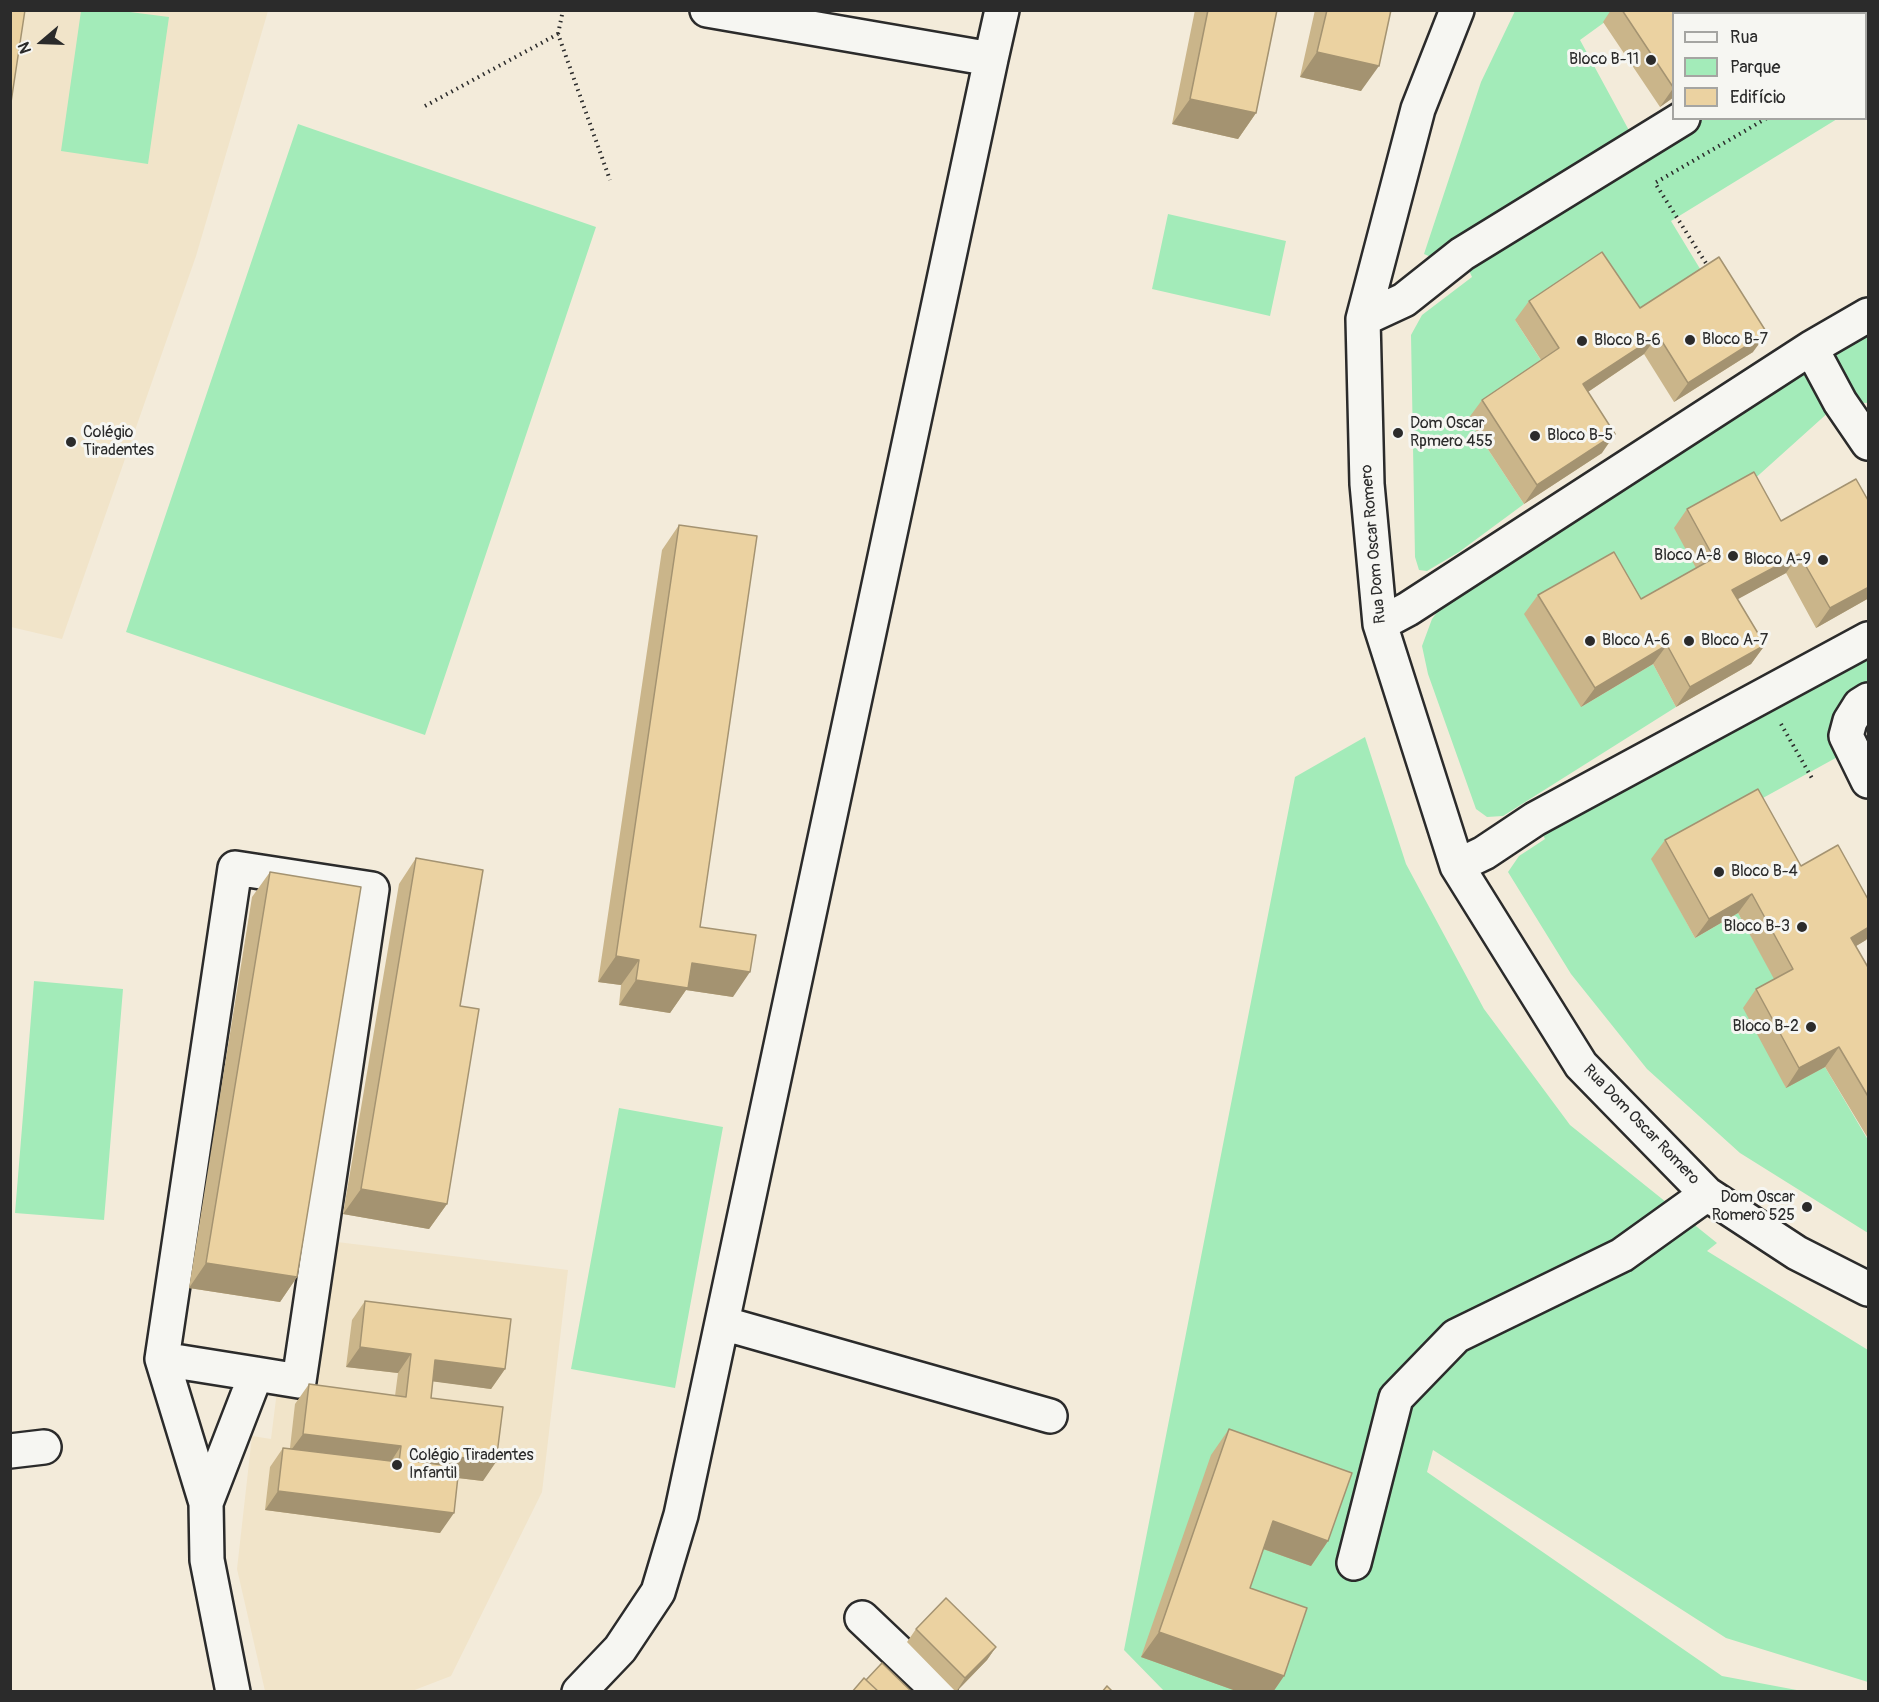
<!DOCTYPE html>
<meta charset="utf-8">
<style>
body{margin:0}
#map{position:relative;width:1879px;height:1702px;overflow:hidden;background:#f3ebda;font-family:Pangolin,sans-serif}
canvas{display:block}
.frame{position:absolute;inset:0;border:12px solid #2b2b2b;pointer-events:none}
.legend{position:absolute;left:1672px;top:12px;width:195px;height:108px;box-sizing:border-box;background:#f6f6f2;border:2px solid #a5a5a2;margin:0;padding:8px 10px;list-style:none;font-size:18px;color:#2b2b2b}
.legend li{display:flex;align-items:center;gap:12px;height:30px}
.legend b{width:30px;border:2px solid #a5a5a2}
.north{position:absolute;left:12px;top:12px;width:60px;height:60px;-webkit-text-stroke:4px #f6f6f2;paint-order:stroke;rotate:251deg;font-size:16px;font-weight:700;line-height:24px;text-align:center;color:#2b2b2b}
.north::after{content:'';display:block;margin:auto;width:21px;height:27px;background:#2b2b2b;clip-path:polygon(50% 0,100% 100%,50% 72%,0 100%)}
</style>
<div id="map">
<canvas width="1879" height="1702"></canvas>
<div class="frame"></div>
<ul class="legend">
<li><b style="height:8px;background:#f6f6f2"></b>Rua</li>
<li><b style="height:16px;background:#a3ebb9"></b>Parque</li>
<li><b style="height:16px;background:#ebd2a1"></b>Edifício</li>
</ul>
<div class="north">N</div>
</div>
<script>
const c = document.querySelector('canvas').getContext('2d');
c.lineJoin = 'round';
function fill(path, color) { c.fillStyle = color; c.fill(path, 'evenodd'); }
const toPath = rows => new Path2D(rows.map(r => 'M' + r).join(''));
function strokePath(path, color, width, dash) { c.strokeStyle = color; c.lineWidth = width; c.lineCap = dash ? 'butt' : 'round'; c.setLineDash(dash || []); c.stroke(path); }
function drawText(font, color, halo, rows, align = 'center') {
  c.font = font + ' Pangolin,sans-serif'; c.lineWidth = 6; c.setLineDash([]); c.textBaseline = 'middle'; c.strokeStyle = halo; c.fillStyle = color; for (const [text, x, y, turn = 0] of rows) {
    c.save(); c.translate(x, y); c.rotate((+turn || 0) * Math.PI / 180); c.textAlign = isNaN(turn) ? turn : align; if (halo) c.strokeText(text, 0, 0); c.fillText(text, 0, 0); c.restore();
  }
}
fill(toPath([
 [11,11,268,11,196,256,62,639,11,627],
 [337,1242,568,1270,542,1492,451,1676,412,1691,265,1691,237,1569,252,1436,271,1439,277,1391,312,1395]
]), '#f1e4c9');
fill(toPath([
 [81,11,122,11,169,17,148,164,61,151],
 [1515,11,1620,11,1580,40,1638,147,1683,119,1837,119,1671,221,1705,277,1626,327,1515,320,1546,368,1468,419,1524,504,1459,552,1427,571,1419,570,1415,557,1411,335,1422,315,1472,277,1454,239,1431,257,1424,254,1481,82],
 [1868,11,1868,99,1866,101,1866,14],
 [298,124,596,227,425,735,126,632],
 [1168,214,1286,241,1270,316,1152,289],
 [1868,315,1868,403,1840,402,1741,491,1701,577,1581,707,1653,664,1676,707,1503,816,1487,817,1476,809,1428,674,1422,646,1432,619,1469,569],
 [1868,639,1868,701,1852,749,1652,859,1695,938,1738,913,1780,988,1785,1087,1825,1067,1868,1140,1868,1233,1740,1153,1647,1069,1571,974,1508,872,1519,856,1545,839,1535,819],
 [1365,737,1406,864,1484,1009,1570,1125,1717,1243,1707,1251,1868,1350,1868,1682,1726,1638,1433,1450,1427,1472,1722,1676,1802,1691,1164,1691,1124,1650,1295,777],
 [34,981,123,989,104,1220,15,1213],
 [619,1108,723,1127,675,1388,571,1369]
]), '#a3ebb9');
const minor = toPath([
 [1457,10,1418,109,1363,319,1367,484,1380,624,1457,866,1581,1065,1707,1194,1797,1253,1868,1289],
 [1850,14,1854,10],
 [991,59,1002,10],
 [1363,319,1404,300,1462,254,1683,118],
 [1811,348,1840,402,1868,443],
 [1380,624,1408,609,1811,348,1868,315],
 [1868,700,1860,705,1850,721,1846,736,1868,781],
 [1457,866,1484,853,1535,819,1868,639],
 [722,1323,1050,1416],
 [162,1359,256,1374,299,1381,372,889,235,868,162,1359,206,1503,256,1374],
 [10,1451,44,1447],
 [206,1503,207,1560,233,1692],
 [1354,1563,1396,1398,1456,1336,1622,1255,1707,1194],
 [862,1618,940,1692],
 [579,1692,620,1649,658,1592,681,1515,991,59,707,10]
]);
strokePath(minor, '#2b2b2b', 38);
strokePath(toPath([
 [558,34,563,10],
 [1866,61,1868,60],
 [425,106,558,34,610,180],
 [1709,268,1655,183,1767,118],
 [1781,724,1813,780]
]), '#2b2b2b', 4, [1.5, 4.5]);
strokePath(minor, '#f6f6f2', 33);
fill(toPath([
 [1195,10,1277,10,1256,113,1238,139,1172,124],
 [1315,10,1391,10,1361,91,1300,77],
 [1611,10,1734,10,1674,14,1674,97,1660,107,1603,22],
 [1529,301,1640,308,1753,352,1674,402,1644,354,1588,392,1602,453,1524,504,1468,419,1482,400,1541,360,1515,320],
 [1687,509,1781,521,1869,598,1816,628,1786,573,1737,599,1765,645,1751,664,1676,707,1653,664,1581,707,1524,614,1538,595,1641,599,1696,568,1674,528],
 [679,525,700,927,733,997,686,990,670,1013,619,1005,621,985,598,982,662,550],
 [1665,840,1801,866,1869,901,1869,936,1866,940,1856,946,1869,969,1869,1140,1825,1067,1786,1088,1743,1008,1756,989,1774,979,1738,913,1695,938,1651,859],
 [416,858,460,1006,447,1204,429,1229,343,1214,399,884],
 [270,872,297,1277,280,1302,189,1288,252,897],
 [365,1301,505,1369,491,1389,433,1381,431,1398,483,1481,458,1478,440,1533,265,1510,270,1467,283,1448,290,1448,295,1404,309,1384,395,1396,398,1373,346,1367,352,1320],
 [1229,1429,1328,1541,1311,1566,1263,1549,1250,1588,1284,1676,1273,1692,1239,1692,1141,1657,1211,1455],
 [916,1629,996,1647,987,1660,956,1692,907,1642]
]), '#cab58a');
fill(toPath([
 [1317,52,1379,66,1361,91,1300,77],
 [1674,87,1674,97,1660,107],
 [1190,99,1256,113,1238,139,1172,124],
 [1767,333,1753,352,1674,402,1688,383],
 [1658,335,1644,354,1570,404,1583,384],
 [1615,434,1602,453,1524,504,1537,485],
 [1799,554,1786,573,1718,610,1732,590],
 [1869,587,1869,598,1816,628,1830,608],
 [1667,645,1653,664,1581,707,1595,688],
 [1765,645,1751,664,1676,707,1690,687],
 [1752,894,1738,913,1695,938,1709,919],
 [1869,927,1869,936,1866,940,1838,957,1851,938],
 [616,956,639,960,621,985,598,982],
 [692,963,750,972,733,997,686,990,670,1013,619,1005,636,980],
 [1839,1047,1825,1067,1786,1088,1799,1068],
 [361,1189,447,1204,429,1229,343,1214],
 [206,1263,297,1277,280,1302,189,1288],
 [360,1347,411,1354,398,1373,346,1367],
 [435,1360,505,1369,491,1389,422,1380],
 [303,1434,401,1446,388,1466,289,1453],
 [420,1452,496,1462,483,1481,407,1472],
 [278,1491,454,1513,440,1533,265,1510],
 [1273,1521,1328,1541,1311,1566,1255,1546],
 [1159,1632,1284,1676,1273,1692,1239,1692,1141,1657],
 [996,1647,987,1660,956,1692,965,1678]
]), '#a49371');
const building = toPath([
 [10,10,25,10,10,109,10,10],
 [1208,10,1277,10,1256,113,1190,99,1208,10],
 [1327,10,1391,10,1379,66,1317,52,1327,10],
 [1622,10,1734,10,1736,14,1674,14,1673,87,1622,10],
 [1602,252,1640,308,1719,257,1767,333,1688,383,1658,335,1583,384,1615,434,1537,485,1482,400,1559,348,1529,301,1602,252],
 [1754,472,1781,521,1856,479,1869,502,1869,587,1830,608,1799,554,1732,590,1765,645,1690,687,1667,645,1595,688,1538,595,1614,552,1641,599,1714,558,1687,509,1754,472],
 [679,525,757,536,700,927,756,935,750,972,692,963,688,988,636,980,639,960,616,956,679,525],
 [1758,789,1801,866,1838,845,1869,901,1869,927,1851,938,1869,969,1869,1098,1839,1047,1799,1068,1756,989,1793,969,1752,894,1709,919,1665,840,1758,789],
 [416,858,483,870,460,1006,479,1009,447,1204,361,1189,416,858],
 [270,872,361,887,297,1277,206,1263,270,872],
 [365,1301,511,1319,505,1369,435,1360,431,1398,503,1407,496,1462,420,1452,419,1462,459,1467,454,1513,278,1491,283,1448,399,1462,401,1446,303,1434,309,1384,406,1397,411,1354,360,1347,365,1301],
 [1229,1429,1352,1473,1328,1541,1273,1521,1250,1588,1307,1608,1284,1676,1159,1632,1229,1429],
 [946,1598,996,1647,965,1678,916,1629,946,1598],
 [882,1663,912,1692,879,1692,866,1680,882,1663],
 [864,1678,879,1692,852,1692,864,1678],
 [1107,1686,1113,1692,1102,1692,1107,1686]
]);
fill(building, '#ebd2a1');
strokePath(building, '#a49371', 1.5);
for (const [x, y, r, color] of [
 [1651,60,6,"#2b2b2b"],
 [1690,340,6,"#2b2b2b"],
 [1582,341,6,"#2b2b2b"],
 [1398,433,6,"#2b2b2b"],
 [1535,436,6,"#2b2b2b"],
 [71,442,6,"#2b2b2b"],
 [1733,556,6,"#2b2b2b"],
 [1823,560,6,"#2b2b2b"],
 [1590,641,6,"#2b2b2b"],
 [1689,641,6,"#2b2b2b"],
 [1719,872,6,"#2b2b2b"],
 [1802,927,6,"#2b2b2b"],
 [1811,1027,6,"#2b2b2b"],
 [1807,1207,6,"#2b2b2b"],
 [397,1465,6,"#2b2b2b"]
]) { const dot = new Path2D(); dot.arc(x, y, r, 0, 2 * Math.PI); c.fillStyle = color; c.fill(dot); strokePath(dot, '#f6f6f2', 2); }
drawText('16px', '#2b2b2b', '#f6f6f2', [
 ["Bloco B-11",1639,60,"right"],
 ["Bloco B-7",1702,340],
 ["Bloco B-6",1594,341],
 ["Dom Oscar",1410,424],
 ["Rpmero 455",1410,442],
 ["Colégio",83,433],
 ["Tiradentes",83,451],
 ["Bloco B-5",1547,436],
 ["Bloco A-8",1721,556,"right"],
 ["Bloco A-9",1811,560,"right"],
 ["Bloco A-6",1602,641],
 ["Bloco A-7",1701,641],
 ["Bloco B-4",1731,872],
 ["Bloco B-3",1790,927,"right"],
 ["Bloco B-2",1799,1027,"right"],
 ["Dom Oscar",1795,1198,"right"],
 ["Romero 525",1795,1216,"right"],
 ["Colégio Tiradentes",409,1456],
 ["Infantil",409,1474]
], 'left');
drawText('16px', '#2b2b2b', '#f6f6f2', [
 ["Rua Dom Oscar Romero",1374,544,-95],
 ["Rua Dom Oscar Romero",1641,1125,46]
]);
</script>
